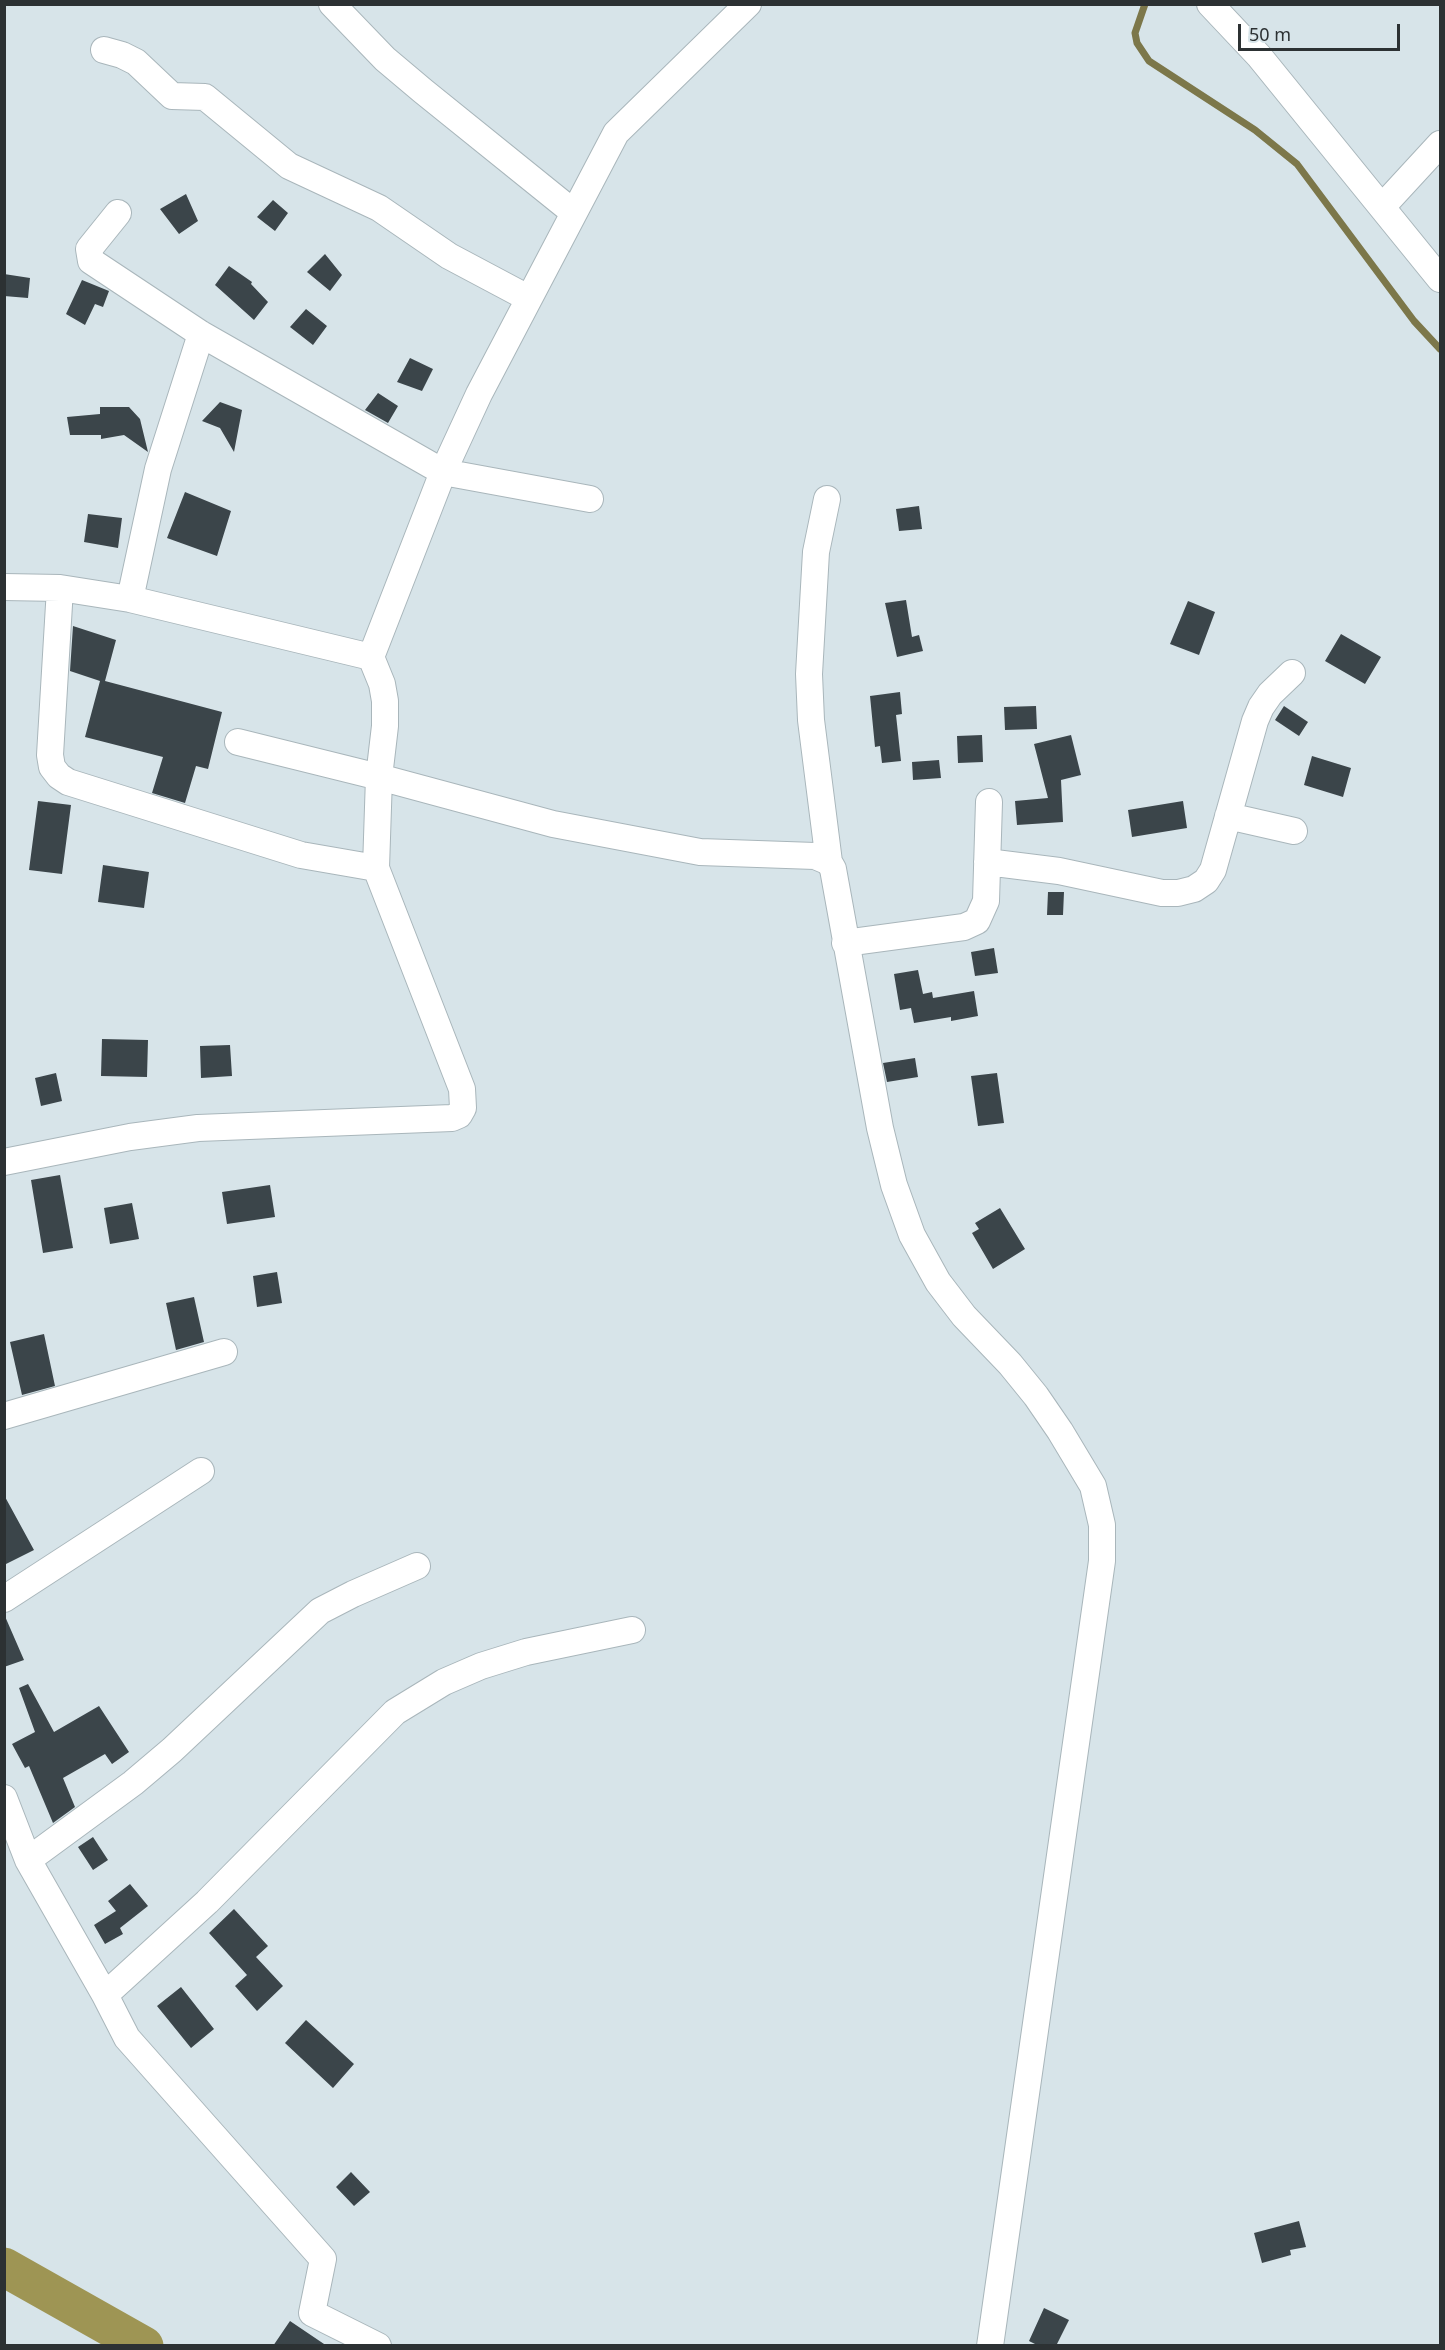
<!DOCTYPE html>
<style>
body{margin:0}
#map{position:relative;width:1445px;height:2350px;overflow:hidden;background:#d7e4e9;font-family:"Noto Sans",sans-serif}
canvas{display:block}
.frame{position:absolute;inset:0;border:6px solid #2c3133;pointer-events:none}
.scale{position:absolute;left:1238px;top:24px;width:162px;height:27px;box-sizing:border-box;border:3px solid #2c3133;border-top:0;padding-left:8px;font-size:18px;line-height:21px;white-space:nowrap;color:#2c3133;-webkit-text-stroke:4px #d7e4e9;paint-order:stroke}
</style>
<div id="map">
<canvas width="1445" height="2350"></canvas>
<div class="frame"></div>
<div class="scale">50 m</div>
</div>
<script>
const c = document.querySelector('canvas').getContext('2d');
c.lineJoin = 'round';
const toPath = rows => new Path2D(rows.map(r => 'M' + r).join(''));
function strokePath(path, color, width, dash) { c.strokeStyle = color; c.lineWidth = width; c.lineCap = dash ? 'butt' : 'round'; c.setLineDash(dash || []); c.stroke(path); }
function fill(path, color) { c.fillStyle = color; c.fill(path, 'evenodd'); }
strokePath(toPath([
 [1145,4,1135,33,1137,43,1149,61,1255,130,1297,164,1414,321,1440,349]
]), '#7c774a', 7);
strokePath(toPath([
 [4,2267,144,2346]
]), '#9e9554', 39);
fill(toPath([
 [186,194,198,221,179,234,160,209],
 [273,200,288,213,275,231,257,217],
 [325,254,342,275,330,291,307,272],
 [229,266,252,282,251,284,268,302,254,320,215,285],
 [4,274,30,278,28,298,4,296],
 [82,280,109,291,103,307,95,304,85,325,66,314],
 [306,309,327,326,313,345,290,327],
 [410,358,433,369,422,391,397,382],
 [378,393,398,406,388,423,365,410],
 [220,402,242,410,234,452,220,428,202,421],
 [100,407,129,407,140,419,148,452,124,435,101,439,101,435,70,435,67,417,100,414],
 [185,492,231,511,217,556,167,538],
 [919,506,922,529,899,531,896,509],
 [88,514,122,518,118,548,84,542],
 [906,600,912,637,919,635,923,651,897,657,885,603],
 [1188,601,1215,612,1199,655,1170,644],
 [73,626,116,640,105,681,222,712,208,769,196,766,185,803,152,793,163,757,85,737,100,681,70,671],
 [1341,634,1381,657,1365,684,1325,661],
 [900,692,902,714,896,715,901,761,882,763,880,746,875,747,870,696],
 [1036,706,1037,729,1005,730,1004,707],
 [1284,706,1308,722,1299,736,1275,720],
 [982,735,983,762,958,763,957,736],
 [1071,735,1081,775,1061,780,1063,822,1017,825,1015,801,1048,798,1034,744],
 [1312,756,1351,768,1343,797,1304,785],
 [939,760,941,778,913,780,912,762],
 [38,801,71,805,62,874,29,870],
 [1183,801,1187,828,1132,837,1128,810],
 [103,865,149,872,144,908,98,902],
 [1048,892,1064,892,1063,915,1047,915],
 [994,948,998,973,975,976,971,952],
 [918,970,923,994,932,992,933,998,974,991,978,1016,951,1021,951,1017,914,1023,911,1008,900,1010,894,974],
 [102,1039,148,1040,147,1077,101,1076],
 [230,1045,232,1076,201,1078,200,1046],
 [915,1058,918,1077,887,1082,883,1063],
 [56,1073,62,1101,41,1106,35,1078],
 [997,1073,1004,1123,978,1126,971,1076],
 [60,1175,73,1248,43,1253,31,1180],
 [270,1185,275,1217,227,1224,222,1192],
 [132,1203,139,1239,110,1244,104,1208],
 [1000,1208,1025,1249,993,1269,972,1233,979,1229,975,1223],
 [277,1272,282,1303,257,1307,253,1276],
 [194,1297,204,1342,176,1350,166,1303],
 [44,1334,55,1386,22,1395,10,1342],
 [4,1495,34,1550,4,1565],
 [4,1614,24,1660,4,1667],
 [28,1684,54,1732,99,1706,129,1752,112,1764,105,1754,63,1778,75,1807,53,1823,29,1766,25,1768,12,1744,35,1732,19,1688],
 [93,1837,108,1860,93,1870,78,1847],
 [130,1884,148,1906,120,1928,123,1934,105,1944,94,1925,116,1911,108,1901],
 [234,1909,268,1946,256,1957,283,1986,257,2011,235,1986,247,1975,209,1933],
 [181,1987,214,2029,191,2048,157,2006],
 [306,2020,354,2064,333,2088,285,2043],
 [351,2172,370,2192,354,2206,336,2187],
 [1299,2221,1306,2247,1290,2250,1291,2255,1262,2263,1254,2233],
 [1044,2308,1069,2320,1056,2346,1039,2346,1029,2341],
 [290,2321,327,2346,273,2346]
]), '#3b454a');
const minor = toPath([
 [332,4,385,59,423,91,573,212],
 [1210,4,1259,56,1440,279],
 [104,50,122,55,136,62,172,96,205,97,289,166,379,208,449,256,528,298],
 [1382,207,1440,144],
 [118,213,89,249,91,261,201,334,443,472,590,499],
 [827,499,816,552,809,674,811,720,829,862],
 [4,587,60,588,130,599,371,657,443,472,479,394,616,133,748,4],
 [60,588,50,755,52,767,59,776,68,782,301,855,376,868],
 [130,599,158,469,201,334],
 [238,742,379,777,553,824,700,852,815,856,829,862,833,869,880,1128,894,1185,912,1235,938,1282,964,1316,1010,1364,1036,1396,1060,1431,1093,1486,1102,1525,1102,1561,990,2346],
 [1228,816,1294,831],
 [987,862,1059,871,1162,893,1178,893,1194,889,1206,881,1213,870,1255,721,1261,707,1270,694,1292,673],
 [845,943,964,927,977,921,986,901,989,802],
 [4,1162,130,1137,198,1128,452,1118,459,1115,463,1108,462,1089,376,868,379,777,385,726,385,701,382,684,371,657],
 [4,1416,224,1352],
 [4,1599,201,1471],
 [4,1798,28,1860,105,1995,127,2038,323,2259,312,2313,378,2346],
 [28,1860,133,1783,172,1750,320,1611,353,1594,417,1566],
 [105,1995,207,1902,395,1712,444,1682,481,1666,526,1652,632,1630]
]);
strokePath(minor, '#a9b6bb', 28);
strokePath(minor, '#fff', 26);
</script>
